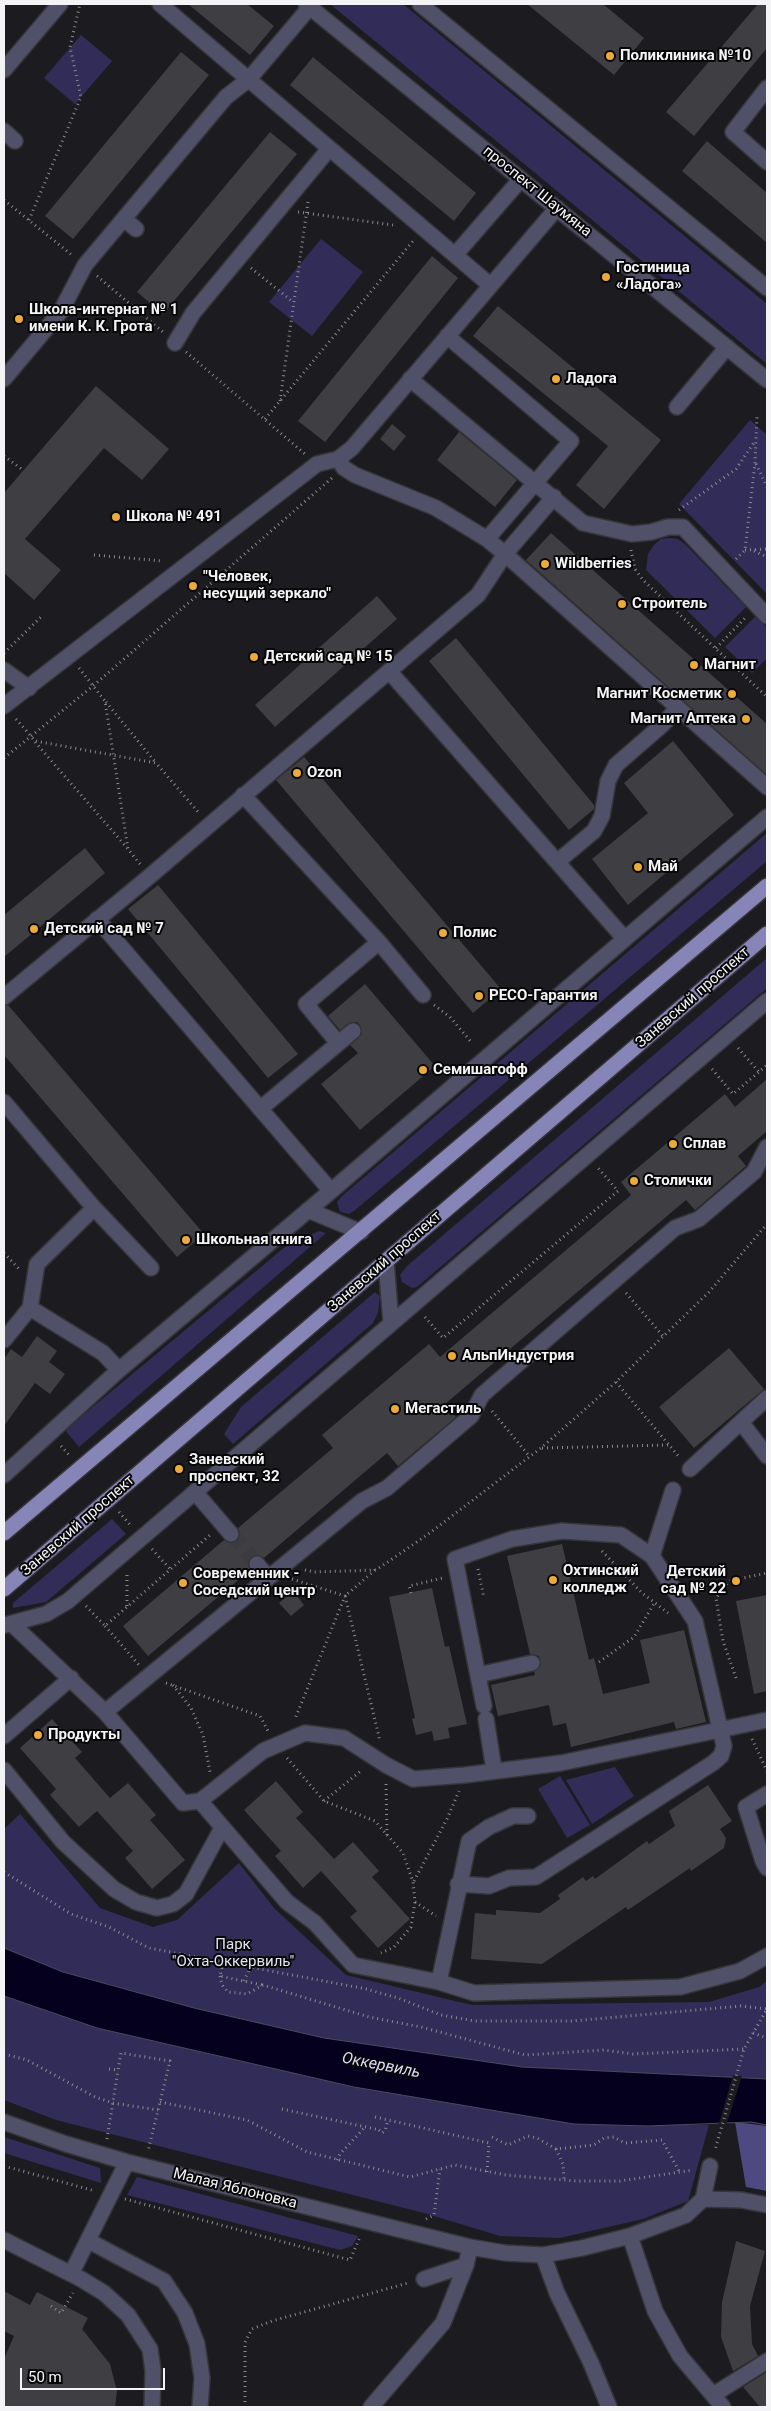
<!DOCTYPE html>
<meta charset="utf-8">
<style>
body{margin:0}
#map{position:relative;width:771px;height:2411px;overflow:hidden;background:#1c1c20;font-family:Roboto,sans-serif}
canvas{display:block}
.frame{position:absolute;inset:0;border:5px solid #f4f4f7;pointer-events:none}
.scale{position:absolute;left:20px;top:2368px;width:145px;height:22px;box-sizing:border-box;border:2px solid #f4f4f7;border-top:0;padding-left:6px;font-size:15px;line-height:18px;white-space:nowrap;color:#f4f4f7;-webkit-text-stroke:4px #070708;paint-order:stroke}
</style>
<div id="map">
<canvas width="771" height="2411"></canvas>
<div class="frame"></div>
<div class="scale">50 m</div>
</div>
<script>
const c = document.querySelector('canvas').getContext('2d');
c.lineJoin = 'round';
function fill(path, color) { c.fillStyle = color; c.fill(path, 'evenodd'); }
const toPath = rows => new Path2D(rows.map(r => 'M' + r).join(''));
function strokePath(path, color, width, dash) { c.strokeStyle = color; c.lineWidth = width; c.lineCap = dash ? 'butt' : 'round'; c.setLineDash(dash || []); c.stroke(path); }
function drawText(font, color, halo, rows, align = 'center') {
  c.font = font + ' Roboto,sans-serif'; c.lineWidth = 4; c.setLineDash([]); c.textBaseline = 'middle'; c.strokeStyle = halo; c.fillStyle = color; for (const [text, x, y, turn = 0] of rows) {
    c.save(); c.translate(x, y); c.rotate((+turn || 0) * Math.PI / 180); c.textAlign = isNaN(turn) ? turn : align; if (halo) c.strokeText(text, 0, 0); c.fillText(text, 0, 0); c.restore();
  }
}
fill(toPath([
 [330,4,403,4,767,304,767,364],
 [81,35,112,61,75,104,44,78],
 [321,239,363,272,312,336,269,302],
 [750,420,767,435,767,594,679,504],
 [670,538,678,539,686,545,746,607,715,638,646,570,648,554,654,545,661,539],
 [756,616,767,628,767,658,752,673,725,647],
 [767,833,767,861,354,1211,349,1214,340,1212,337,1202,342,1196],
 [767,958,767,988,417,1287,412,1288,402,1282,400,1275,407,1266],
 [319,1231,326,1233,79,1447,65,1430,285,1247],
 [375,1292,380,1296,378,1313,373,1323,233,1444,224,1434,241,1407],
 [112,1519,126,1534,46,1602,13,1608,13,1603],
 [615,1767,634,1796,592,1824,566,1780],
 [560,1776,590,1825,567,1838,538,1789],
 [20,1814,100,1908,153,1927,177,1920,239,1863,274,1908,346,1975,472,2005,709,2002,759,1987,767,1981,767,2079,522,2067,422,2054,324,2038,194,2008,63,1972,4,1948,4,1829],
 [4,1996,97,2028,354,2087,574,2124,709,2125,688,2201,643,2219,560,2238,500,2236,424,2213,56,2120,4,2100],
 [4,2137,100,2168,101,2183,4,2153],
 [137,2177,358,2236,352,2246,340,2250,127,2195]
]), '#322c58');
fill(toPath([
 [735,2122,767,2126,767,2191,746,2187]
]), '#4f4981');
const water = toPath([
 [4,1948,63,1972,194,2008,324,2038,522,2067,767,2079,767,2125,751,2122,648,2126,574,2124,354,2087,97,2028,4,1996,4,1948]
]);
fill(water, '#06001f');
strokePath(water, '#4d4960', 1);
fill(toPath([
 [733,2075,742,2076,726,2126,718,2127]
]), '#1c1c20');
fill(toPath([
 [188,4,247,4,274,26,250,55],
 [527,4,603,4,644,38,614,75],
 [758,4,767,4,767,48,694,136,666,112],
 [181,52,209,75,73,239,45,216],
 [313,57,476,193,454,221,290,85],
 [270,132,297,154,163,314,137,292],
 [707,141,767,193,767,243,682,171],
 [432,256,458,278,325,442,298,421],
 [498,306,661,440,604,509,576,485,608,446,473,336],
 [96,386,169,449,142,480,104,448,25,539,61,570,34,600,4,573,4,493],
 [392,424,406,436,394,451,380,439],
 [459,432,517,480,495,507,437,460],
 [551,533,767,724,767,775,526,560],
 [377,596,397,619,275,727,255,705],
 [456,638,594,805,594,809,569,830,429,661],
 [673,741,734,815,628,905,592,859,648,813,624,783],
 [304,757,501,989,473,1013,276,780],
 [85,848,105,873,4,957,4,915],
 [158,885,298,1054,268,1078,128,909],
 [365,984,435,1066,360,1130,321,1084,358,1053,350,1045,362,1034,360,1025,357,1022,351,1022,340,1030,328,1016],
 [8,1005,204,1234,177,1257,4,1055,4,1006],
 [767,1079,767,1131,738,1156,746,1166,695,1210,686,1200,445,1404,456,1417,398,1466,387,1453,264,1558,256,1555,251,1557,248,1565,250,1570,148,1656,123,1626,224,1540,232,1543,237,1541,240,1533,238,1528,333,1448,322,1435,429,1344,440,1357,631,1195,621,1182,725,1094,735,1107],
 [37,1336,57,1351,49,1362,65,1374,50,1394,35,1383,4,1426,4,1359,11,1349,22,1357],
 [729,1348,764,1389,694,1448,659,1407],
 [562,1544,589,1660,594,1658,603,1694,650,1683,640,1640,684,1630,706,1722,676,1729,674,1722,571,1747,566,1723,553,1726,549,1705,498,1716,491,1685,535,1675,534,1672,541,1665,539,1656,530,1654,507,1556],
 [432,1588,445,1647,449,1646,467,1724,448,1728,450,1738,434,1741,432,1731,416,1735,412,1719,415,1718,389,1597],
 [293,1591,304,1605,291,1616,279,1603],
 [767,1595,767,1691,754,1694,736,1601],
 [52,1719,82,1752,75,1758,110,1798,128,1783,156,1815,150,1820,185,1860,152,1889,125,1858,133,1851,97,1811,79,1827,50,1795,56,1789,20,1748],
 [276,1781,303,1812,296,1818,334,1859,353,1842,379,1871,372,1877,410,1919,378,1948,350,1917,357,1911,321,1871,303,1888,275,1856,281,1851,244,1810],
 [708,1785,732,1821,720,1829,726,1838,724,1848,691,1871,690,1868,628,1910,626,1907,542,1964,471,1959,475,1913,496,1915,496,1910,540,1913,560,1899,558,1895,583,1877,586,1881,593,1876,595,1879,647,1841,649,1844,675,1826,669,1811],
 [736,2241,765,2251,750,2306,752,2344,758,2356,733,2371,721,2337,722,2302],
 [4,2291,30,2305,37,2292,88,2318,82,2329,110,2364,117,2391,115,2407,4,2407,4,2359,14,2336,4,2331],
 [767,2372,767,2407,760,2407,743,2387]
]), '#3e3e43');
strokePath(toPath([
 [231,1534,257,1564]
]), '#3c3c40', 15, [15, 8]);
const minor = toPath([
 [160,4,490,285],
 [306,4,767,380],
 [420,4,767,288],
 [4,70,60,4],
 [767,88,733,132,767,162],
 [4,131,15,141],
 [124,219,136,229],
 [455,255,521,179],
 [447,336,571,441,487,539],
 [175,343,193,313,329,149],
 [4,379,61,311,85,265,226,97,249,79,310,7],
 [410,379,583,523,632,534,651,532,668,527,683,527,767,616],
 [677,407,727,347],
 [338,459,344,468,355,475,436,508,487,539,505,554,554,497],
 [4,670,29,688],
 [389,671,624,938],
 [4,706,317,464,338,459,352,448,557,208],
 [243,795,379,942,423,995],
 [557,862,594,831,602,816,608,781,616,765,662,725,678,708],
 [97,919,331,1191],
 [4,997,150,876,478,595,505,554,767,787],
 [338,1043,306,1004,379,942],
 [4,1102,94,1208,151,1268],
 [260,1109,353,1031],
 [308,1210,361,1232],
 [386,1261,391,1323],
 [30,1308,37,1264,94,1208],
 [4,1340,30,1308,103,1353,119,1370],
 [741,1422,767,1456],
 [690,1469,767,1398],
 [4,1475,119,1370,331,1191,767,817],
 [195,1492,231,1534],
 [652,1556,673,1490],
 [257,1564,268,1577],
 [12,1624,105,1712,362,1501,387,1488,471,1416,482,1395,675,1228,699,1219,754,1172,767,1147],
 [5,1625,46,1614,68,1601,767,1001],
 [478,1675,532,1663],
 [105,1712,183,1803,200,1801,287,1902,315,1923,353,1965,439,1982,474,1993,680,1987,740,1971,767,1956],
 [486,1719,494,1770],
 [4,1736,71,1678],
 [4,1770,63,1842,114,1889,136,1902,157,1908,173,1904,186,1894,222,1828],
 [767,1794,746,1807,763,1861,767,1868],
 [200,1801,263,1751,305,1733,344,1738,386,1765,413,1779,465,1775,561,1763,767,1720],
 [458,1884,489,1886,509,1878,536,1877,713,1763,721,1756,724,1746,695,1621,652,1556,621,1535,562,1531,512,1539,455,1559,484,1706],
 [439,1982,469,1841,489,1827,513,1816,528,1816],
 [4,2122,66,2144,127,2162,470,2247,505,2253,543,2255,582,2248,630,2236,686,2215,703,2199,741,2200,767,2205],
 [703,2199,710,2166],
 [630,2236,655,2311,680,2356,723,2407],
 [4,2240,81,2279,104,2293,128,2315,150,2349,153,2371,152,2407],
 [89,2241,164,2281,185,2313,197,2344,202,2378,200,2407],
 [543,2255,557,2293,591,2363,609,2407],
 [71,2274,127,2162],
 [424,2279,466,2265],
 [713,2395,767,2361],
 [371,2407,443,2323,466,2265,470,2247]
]);
const major = toPath([
 [4,1533,767,886],
 [4,1589,767,934]
]);
strokePath(minor, '#36363a', 18);
strokePath(major, '#36363a', 18);
strokePath(toPath([
 [4,200,73,256],
 [298,212,393,225],
 [29,220,81,97,70,47,80,4],
 [251,268,293,302],
 [97,276,163,332],
 [186,352,305,454],
 [280,401,308,202],
 [265,419,413,241],
 [4,456,23,470],
 [756,464,767,487],
 [679,510,736,469,755,441],
 [631,550,635,569,643,580,767,697],
 [745,550,767,549],
 [754,551,767,557],
 [94,555,163,561],
 [736,559,745,550,755,463,757,416],
 [716,648,747,616],
 [4,653,41,617],
 [79,668,105,701,128,849,140,864],
 [106,702,156,763],
 [16,719,35,741,156,763,199,813],
 [35,742,128,849],
 [4,758,93,686,332,478],
 [434,1005,450,1017,472,1043],
 [738,1048,759,1072],
 [712,1069,733,1094,767,1065],
 [4,1253,20,1270],
 [626,1293,663,1336],
 [425,1317,443,1338,618,1191,598,1168],
 [616,1382,680,1458],
 [492,1411,530,1457],
 [61,1446,70,1456],
 [542,1448,668,1445],
 [119,1512,131,1526],
 [152,1549,170,1569],
 [602,1551,641,1592,668,1613],
 [478,1569,484,1598],
 [305,1570,314,1572,376,1570,427,1535,541,1448,616,1382,709,1292,767,1224],
 [375,1570,345,1596,380,1741],
 [292,1579,345,1596,295,1719],
 [411,1593,409,1586,443,1578],
 [86,1606,105,1626,210,1535],
 [127,1606,127,1572],
 [105,1626,139,1665],
 [599,1662,634,1637,655,1602],
 [736,1678,723,1641,716,1598,729,1581,767,1573],
 [166,1683,260,1716,268,1731],
 [173,1685,191,1708,203,1735,210,1772],
 [752,1739,767,1771],
 [287,1758,324,1801,375,1821,403,1853,413,1882,415,1902,411,1927,394,1947,381,1953],
 [386,1784,387,1835],
 [324,1801,362,1770],
 [4,1872,71,1914,109,1927,149,1948,366,1989,398,1998,441,2015,475,2021,572,2021,741,2006,767,2009,744,2049,715,2150],
 [414,1881,447,1819,459,1791],
 [415,1902,436,1916],
 [223,1963,220,1976,262,1985],
 [220,1976,222,1985,228,1992,247,1994,263,1985,369,2017,421,2027,525,2055,604,2050,633,2054,744,2049],
 [244,1981,250,1968],
 [753,2033,767,2038],
 [109,2069,118,2070,121,2053,170,2061,148,2151],
 [160,2102,247,2120,307,2152,410,2177,455,2165,506,2175,576,2181,620,2181,693,2170],
 [282,2109,380,2130],
 [375,2117,489,2143,487,2172],
 [379,2130,382,2133,385,2131,388,2120],
 [492,2137,508,2145,528,2136,537,2138,556,2149,594,2145,604,2138,614,2137,625,2143,662,2140,680,2173],
 [107,2139,118,2070],
 [556,2149,563,2164,564,2180],
 [337,2160,340,2154,365,2127],
 [4,2166,95,2191],
 [125,2199,350,2260,360,2237],
 [426,2219,434,2215,440,2169],
 [51,2306,61,2313,73,2293],
 [245,2407,245,2342,252,2329,272,2321,408,2283]
]), '#8b8b8e', 3, [1, 4]);
strokePath(minor, '#515069', 15);
strokePath(major, '#8784b8', 15);
strokePath(toPath([
 [4,2054,27,2060,95,2097,113,2103,158,2110]
]), '#8b8b8e', 3, [1, 4]);
for (const [x, y, r, color] of [
 [610,56,5,"#ebaa39"],
 [606,277,5,"#ebaa39"],
 [19,319,5,"#ebaa39"],
 [556,379,5,"#ebaa39"],
 [116,517,5,"#ebaa39"],
 [545,564,5,"#ebaa39"],
 [193,586,5,"#ebaa39"],
 [622,604,5,"#ebaa39"],
 [254,657,5,"#ebaa39"],
 [694,665,5,"#ebaa39"],
 [732,694,5,"#ebaa39"],
 [746,719,5,"#ebaa39"],
 [297,773,5,"#ebaa39"],
 [638,867,5,"#ebaa39"],
 [34,929,5,"#ebaa39"],
 [443,933,5,"#ebaa39"],
 [479,996,5,"#ebaa39"],
 [423,1070,5,"#ebaa39"],
 [673,1144,5,"#ebaa39"],
 [634,1181,5,"#ebaa39"],
 [186,1240,5,"#ebaa39"],
 [452,1356,5,"#ebaa39"],
 [395,1409,5,"#ebaa39"],
 [179,1469,5,"#ebaa39"],
 [553,1580,5,"#ebaa39"],
 [736,1581,5,"#ebaa39"],
 [183,1583,5,"#ebaa39"],
 [38,1735,5,"#ebaa39"]
]) { const dot = new Path2D(); dot.arc(x, y, r, 0, 2 * Math.PI); c.fillStyle = color; c.fill(dot); strokePath(dot, '#070708', 2); }
drawText('bold 15px', '#f4f4f7', '#070708', [
 ["Поликлиника №10",620,56],
 ["Гостиница",616,268],
 ["«Ладога»",616,285],
 ["Школа-интернат № 1",29,310],
 ["имени К. К. Грота",29,327],
 ["Ладога",566,379],
 ["Школа № 491",126,517],
 ["Wildberries",555,564],
 ["\"Человек,",203,577],
 ["несущий зеркало\"",203,594],
 ["Строитель",632,604],
 ["Детский сад № 15",264,657],
 ["Магнит",704,665],
 ["Магнит Косметик",722,694,"right"],
 ["Магнит Аптека",736,719,"right"],
 ["Ozon",307,773],
 ["Май",648,867],
 ["Детский сад № 7",44,929],
 ["Полис",453,933],
 ["РЕСО-Гарантия",489,996],
 ["Семишагофф",433,1070],
 ["Сплав",683,1144],
 ["Столички",644,1181],
 ["Школьная книга",196,1240],
 ["АльпИндустрия",462,1356],
 ["Мегастиль",405,1409],
 ["Заневский",189,1460],
 ["проспект, 32",189,1477],
 ["Охтинский",563,1571],
 ["колледж",563,1588],
 ["Детский",726,1572,"right"],
 ["сад № 22",726,1589,"right"],
 ["Современник -",193,1574],
 ["Соседский центр",193,1591],
 ["Продукты",48,1735]
], 'left');
drawText('15px', '#f4f4f7', '#070708', [
 ["проспект Шаумяна",537,192,39],
 ["Заневский проспект",693,998,-41],
 ["Заневский проспект",385,1262,-41],
 ["Заневский проспект",78,1526,-41],
 ["Малая Яблоновка",235,2189,14]
]);
drawText('15px', '#e2e2f4', '#070708', [
 ["Парк",233,1945],
 ["\"Охта-Оккервиль\"",233,1962]
]);
drawText('italic 16px', '#dbdafd', '#070708', [
 ["Оккервиль",381,2066,11]
]);
</script>
